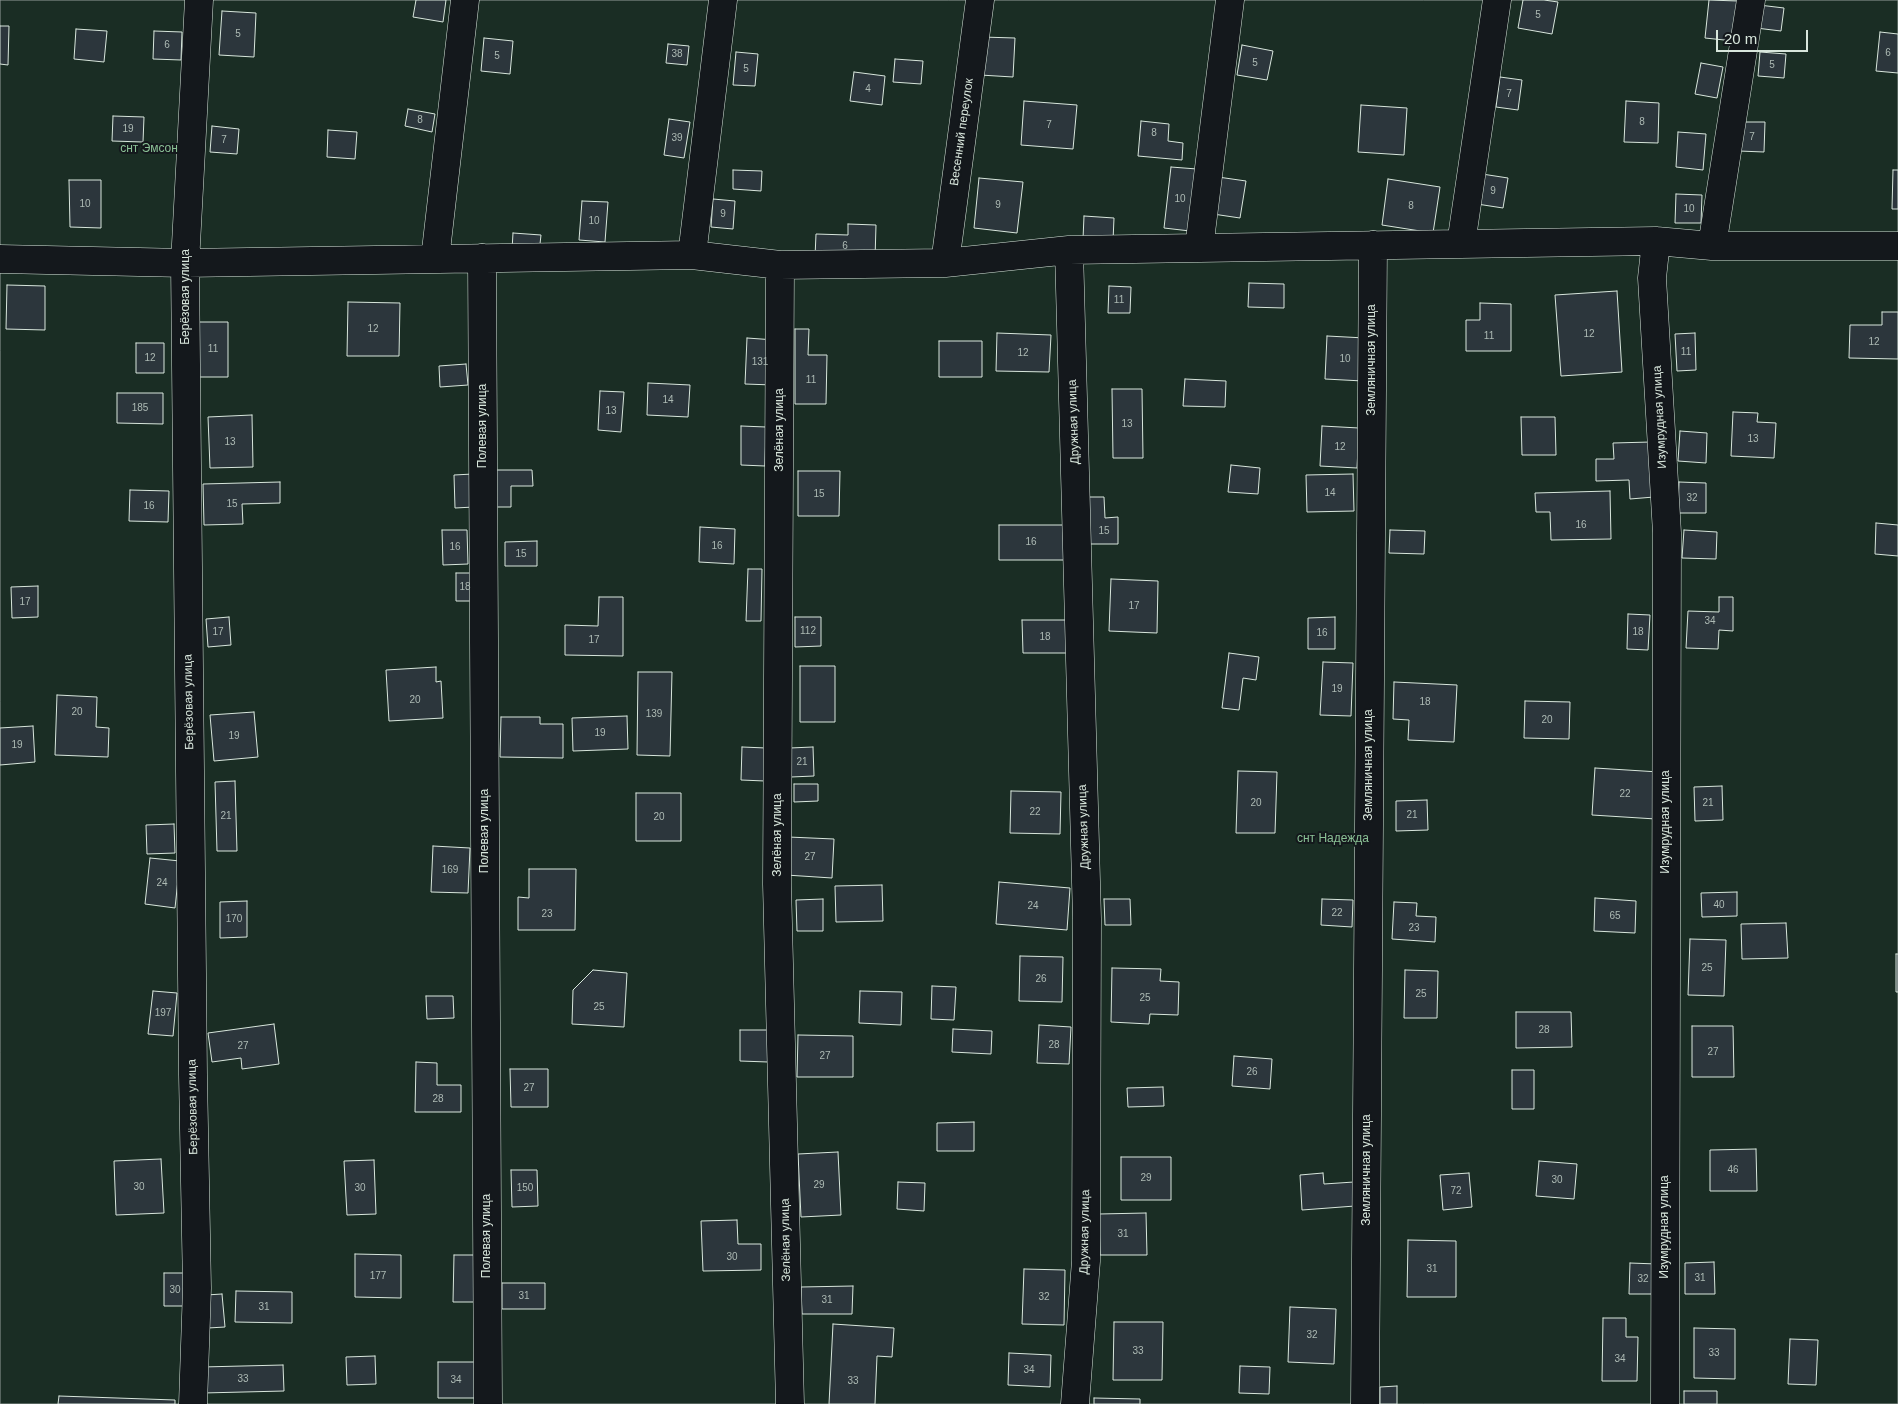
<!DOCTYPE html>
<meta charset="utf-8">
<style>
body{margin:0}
#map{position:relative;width:1898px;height:1404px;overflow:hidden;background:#14181c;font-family:Helvetica,sans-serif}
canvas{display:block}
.scale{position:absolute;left:1716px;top:30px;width:92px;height:22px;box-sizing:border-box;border:2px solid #d8e6dc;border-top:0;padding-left:6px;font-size:15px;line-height:18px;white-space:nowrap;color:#d8e6dc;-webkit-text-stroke:4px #14181c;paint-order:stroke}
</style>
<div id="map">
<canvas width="1898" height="1404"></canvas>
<div class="scale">20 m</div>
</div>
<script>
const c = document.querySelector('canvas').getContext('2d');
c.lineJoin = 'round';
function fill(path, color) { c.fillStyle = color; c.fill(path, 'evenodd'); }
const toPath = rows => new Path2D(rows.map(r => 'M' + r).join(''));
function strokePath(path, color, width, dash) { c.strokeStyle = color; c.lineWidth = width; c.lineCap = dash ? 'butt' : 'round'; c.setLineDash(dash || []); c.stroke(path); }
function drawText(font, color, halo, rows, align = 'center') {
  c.font = font + ' Helvetica,sans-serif'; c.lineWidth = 4; c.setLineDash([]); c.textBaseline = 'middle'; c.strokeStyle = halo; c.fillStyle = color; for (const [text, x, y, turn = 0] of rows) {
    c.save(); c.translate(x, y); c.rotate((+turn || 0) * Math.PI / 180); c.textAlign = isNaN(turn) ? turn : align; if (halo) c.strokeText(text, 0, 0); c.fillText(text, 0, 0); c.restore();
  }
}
const green = toPath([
 [0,0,1898,0,1898,1404,0,1404,0,0]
]);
fill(green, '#1a2d24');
strokePath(green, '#939e99', 1);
const building = toPath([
 [416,0,446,0,443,22,413,17,416,0],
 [1523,0,1544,0,1558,2,1552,34,1518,28,1523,0],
 [1709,0,1738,1,1734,41,1705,38,1709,0],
 [1759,5,1784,8,1781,31,1756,28,1759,5],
 [222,11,256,13,254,57,219,55,222,11],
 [0,26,9,26,8,65,0,64,0,26],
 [76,29,107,31,104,62,74,59,76,29],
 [154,31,182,32,181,60,153,59,154,31],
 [1880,32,1898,34,1898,73,1876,71,1880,32],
 [982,37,1015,38,1013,77,980,75,982,37],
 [484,38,513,41,510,74,481,71,484,38],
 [668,44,689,46,687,65,666,63,668,44],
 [1242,45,1273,51,1267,80,1237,75,1242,45],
 [736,52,758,54,755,86,733,85,736,52],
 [1760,52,1786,54,1784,78,1758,76,1760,52],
 [895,59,923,61,921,84,893,82,895,59],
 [1701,63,1723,67,1717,98,1695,94,1701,63],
 [854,72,885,76,882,105,850,101,854,72],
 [1500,77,1522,80,1518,110,1496,107,1500,77],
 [1024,101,1077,105,1073,149,1021,145,1024,101],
 [1626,101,1659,103,1658,143,1624,142,1626,101],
 [1361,105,1407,108,1404,155,1358,152,1361,105],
 [408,109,435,114,432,132,405,126,408,109],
 [113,116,144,117,143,142,112,141,113,116],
 [669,119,690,122,684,158,664,155,669,119],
 [1141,121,1169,124,1168,141,1183,143,1182,160,1138,156,1141,121],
 [1740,122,1765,122,1764,152,1739,151,1740,122],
 [212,126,239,129,237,154,210,152,212,126],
 [328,130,357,132,355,159,327,157,328,130],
 [1678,132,1706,134,1703,170,1676,167,1678,132],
 [1171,167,1197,169,1190,231,1164,228,1171,167],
 [733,170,762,171,761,191,733,189,733,170],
 [1893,170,1898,170,1898,209,1892,209,1893,170],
 [1482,174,1508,178,1503,208,1477,204,1482,174],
 [1218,177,1246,181,1240,218,1213,214,1218,177],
 [979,178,1023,182,1017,233,974,228,979,178],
 [1388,179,1440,187,1433,233,1382,225,1388,179],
 [69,180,101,180,101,228,70,227,69,180],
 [1676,194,1702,195,1701,223,1675,223,1676,194],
 [713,199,735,201,733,229,711,227,713,199],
 [582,201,608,202,605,242,579,240,582,201],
 [1084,216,1114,218,1113,241,1083,239,1084,216],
 [848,224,876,225,875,259,815,257,816,234,848,235,848,224],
 [513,233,541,235,539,253,512,250,513,233],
 [1249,283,1284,284,1284,308,1248,307,1249,283],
 [7,285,45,286,45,330,6,329,7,285],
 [1109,286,1131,287,1130,313,1108,313,1109,286],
 [1617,291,1622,372,1561,376,1555,295,1617,291],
 [348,302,400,303,399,356,347,356,348,302],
 [1480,303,1511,304,1511,351,1466,351,1466,320,1480,320,1480,303],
 [1882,312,1898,312,1898,359,1849,358,1850,325,1882,325,1882,312],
 [199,322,228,322,228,377,199,377,199,322],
 [795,329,809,329,808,355,827,355,826,404,795,404,795,329],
 [997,333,1051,335,1049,372,996,371,997,333],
 [1695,333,1696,370,1677,371,1675,334,1695,333],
 [1327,336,1365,338,1363,381,1325,379,1327,336],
 [747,338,775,340,773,385,745,384,747,338],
 [939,341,982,341,982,377,939,377,939,341],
 [136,343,164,343,164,373,136,373,136,343],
 [466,364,468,385,440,387,439,366,466,364],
 [1185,379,1226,381,1225,407,1183,406,1185,379],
 [648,383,690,385,688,417,647,415,648,383],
 [1112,389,1142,389,1143,458,1113,458,1112,389],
 [600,391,624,392,621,432,598,430,600,391],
 [117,393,163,393,163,424,117,423,117,393],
 [1733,412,1758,413,1757,422,1776,423,1774,458,1731,456,1733,412],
 [252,415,253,467,210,468,208,417,252,415],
 [1521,417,1555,417,1556,455,1522,455,1521,417],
 [741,426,766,427,765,466,741,465,741,426],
 [1322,426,1359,428,1357,468,1320,466,1322,426],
 [1680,431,1707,433,1706,463,1678,461,1680,431],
 [1651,442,1654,497,1630,499,1629,480,1596,481,1596,459,1614,459,1613,443,1651,442],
 [1231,465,1260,468,1258,494,1228,492,1231,465],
 [491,470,532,470,533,486,511,486,511,507,491,507,491,470],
 [798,471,840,471,839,516,798,516,798,471],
 [473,474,474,507,455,508,454,475,473,474],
 [1353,474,1354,511,1307,512,1306,475,1353,474],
 [280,482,280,503,242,504,243,524,204,525,203,484,280,482],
 [1679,482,1706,483,1706,513,1678,513,1679,482],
 [130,490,169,491,168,522,129,521,130,490],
 [1610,491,1611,539,1551,540,1550,512,1536,512,1535,493,1610,491],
 [1089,497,1104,497,1105,518,1118,517,1118,544,1090,544,1089,497],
 [1876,523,1898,525,1898,556,1875,554,1876,523],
 [999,525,1063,525,1064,560,999,560,999,525],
 [700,527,735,529,734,564,699,562,700,527],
 [442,530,467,530,468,564,443,565,442,530],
 [1390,530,1425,531,1424,554,1389,553,1390,530],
 [1684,530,1717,532,1716,559,1682,558,1684,530],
 [537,541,537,566,505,566,505,542,537,541],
 [748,569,762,569,761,621,746,621,748,569],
 [456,573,475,573,475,601,456,601,456,573],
 [1111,579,1158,581,1157,633,1109,631,1111,579],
 [38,586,38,617,12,618,11,587,38,586],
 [599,597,623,597,623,656,565,655,565,625,598,626,599,597],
 [1719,597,1733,597,1733,631,1719,630,1718,649,1686,648,1688,611,1719,612,1719,597],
 [1628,614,1650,615,1648,650,1627,649,1628,614],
 [229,617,231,645,208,647,206,619,229,617],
 [795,617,821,617,821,646,795,647,795,617],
 [1335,617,1335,649,1308,649,1308,618,1335,617],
 [1022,620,1068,620,1068,653,1023,653,1022,620],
 [1229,653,1259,657,1256,680,1243,678,1239,710,1222,708,1229,653],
 [1323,662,1353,663,1351,716,1320,715,1323,662],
 [800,666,835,666,835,722,800,722,800,666],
 [436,667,436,682,441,681,443,718,389,721,386,670,436,667],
 [638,672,672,672,670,756,637,755,638,672],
 [1394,682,1457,685,1454,742,1408,740,1409,720,1393,719,1394,682],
 [57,695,97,697,96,727,109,728,108,757,55,755,57,695],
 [1525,701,1570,702,1569,739,1524,738,1525,701],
 [254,712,258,757,214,761,210,715,254,712],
 [627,716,628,749,573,751,572,718,627,716],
 [501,717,540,717,540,724,563,724,563,758,500,757,501,717],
 [33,726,35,762,0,765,0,728,33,726],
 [742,747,766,748,765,781,741,780,742,747],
 [813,747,814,776,791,777,790,748,813,747],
 [1595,768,1659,772,1656,819,1592,815,1595,768],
 [1238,771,1277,772,1275,833,1236,833,1238,771],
 [235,781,237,851,217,851,215,782,235,781],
 [794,784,818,784,818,801,794,802,794,784],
 [1722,786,1723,820,1695,821,1694,787,1722,786],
 [1011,791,1061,792,1060,834,1010,833,1011,791],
 [636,793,681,793,681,841,636,841,636,793],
 [1427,800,1428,830,1396,831,1396,801,1427,800],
 [174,824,175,853,147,854,146,825,174,824],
 [788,837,834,839,832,878,786,875,788,837],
 [433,846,470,848,468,893,431,892,433,846],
 [150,858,180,861,175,908,145,904,150,858],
 [529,869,576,869,575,930,518,930,518,897,529,898,529,869],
 [999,882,1070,888,1067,930,996,924,999,882],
 [882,885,883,921,836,922,835,886,882,885],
 [1737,892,1737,916,1702,917,1701,893,1737,892],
 [1595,898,1636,901,1635,933,1594,931,1595,898],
 [823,899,823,931,797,931,796,900,823,899],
 [1104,899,1130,899,1131,925,1105,925,1104,899],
 [1322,899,1353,900,1352,927,1321,925,1322,899],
 [247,901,247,937,220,938,220,902,247,901],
 [1394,902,1417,903,1416,916,1436,917,1435,942,1392,939,1394,902],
 [1786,923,1788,958,1742,959,1741,924,1786,923],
 [1690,939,1726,940,1724,996,1688,995,1690,939],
 [1896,954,1898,954,1898,992,1896,992,1896,954],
 [1020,956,1063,957,1062,1002,1019,1001,1020,956],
 [1112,968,1161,969,1160,981,1179,982,1178,1015,1150,1014,1149,1024,1111,1022,1112,968],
 [593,970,627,973,624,1027,572,1024,573,990,593,970],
 [1405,970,1438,971,1437,1018,1404,1018,1405,970],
 [932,986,956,987,954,1020,931,1019,932,986],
 [153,991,177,993,173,1036,148,1034,153,991],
 [860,991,902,992,901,1025,859,1023,860,991],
 [426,996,453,996,454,1018,427,1019,426,996],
 [1516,1012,1571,1012,1572,1047,1516,1048,1516,1012],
 [274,1024,279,1064,242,1069,241,1058,212,1062,208,1033,274,1024],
 [1039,1025,1071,1027,1069,1064,1037,1063,1039,1025],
 [1692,1026,1733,1026,1734,1077,1692,1077,1692,1026],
 [953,1029,992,1031,991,1054,952,1052,953,1029],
 [740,1030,769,1030,768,1062,740,1061,740,1030],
 [798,1035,853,1036,853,1077,797,1077,798,1035],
 [1234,1056,1272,1059,1270,1089,1232,1086,1234,1056],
 [416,1062,437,1063,437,1085,461,1085,461,1112,415,1112,416,1062],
 [510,1069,548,1069,548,1107,511,1107,510,1069],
 [1512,1070,1534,1070,1534,1109,1512,1109,1512,1070],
 [1163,1087,1164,1106,1128,1107,1127,1088,1163,1087],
 [974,1122,974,1151,937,1151,937,1123,974,1122],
 [1756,1149,1757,1191,1710,1191,1710,1150,1756,1149],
 [838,1152,841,1215,801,1217,798,1154,838,1152],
 [1121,1157,1171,1157,1171,1200,1121,1200,1121,1157],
 [161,1159,164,1213,116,1215,114,1161,161,1159],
 [374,1160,376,1214,347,1215,344,1161,374,1160],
 [1539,1161,1577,1164,1574,1199,1536,1196,1539,1161],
 [511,1170,537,1170,538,1206,512,1207,511,1170],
 [1323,1173,1324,1184,1354,1182,1355,1206,1302,1210,1300,1175,1323,1173],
 [1469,1173,1472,1207,1443,1210,1440,1175,1469,1173],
 [898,1182,925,1183,924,1211,897,1209,898,1182],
 [1146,1213,1147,1255,1100,1255,1099,1214,1146,1213],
 [737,1220,738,1244,761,1244,761,1270,703,1271,701,1221,737,1220],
 [1408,1240,1456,1241,1456,1297,1407,1297,1408,1240],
 [355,1254,401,1255,401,1298,355,1297,355,1254],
 [454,1255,479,1255,477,1302,453,1302,454,1255],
 [1714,1262,1715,1294,1685,1294,1685,1263,1714,1262],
 [1630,1263,1657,1264,1656,1294,1629,1294,1630,1263],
 [1024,1269,1065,1270,1064,1325,1022,1324,1024,1269],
 [164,1273,186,1273,186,1306,164,1306,164,1273],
 [502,1283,545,1283,545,1309,502,1309,502,1283],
 [853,1286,852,1314,802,1314,801,1287,853,1286],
 [236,1291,292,1292,292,1323,235,1322,236,1291],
 [222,1294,225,1327,208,1328,206,1295,222,1294],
 [1290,1307,1336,1309,1334,1364,1288,1362,1290,1307],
 [1603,1318,1626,1318,1626,1337,1638,1337,1637,1381,1602,1381,1603,1318],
 [1114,1322,1163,1322,1162,1380,1113,1380,1114,1322],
 [833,1324,894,1328,892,1357,877,1356,875,1404,829,1404,833,1324],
 [1694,1328,1735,1329,1735,1379,1694,1378,1694,1328],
 [1790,1339,1818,1340,1816,1385,1788,1384,1790,1339],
 [1009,1353,1051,1355,1050,1387,1008,1385,1009,1353],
 [375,1356,376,1384,347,1385,346,1357,375,1356],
 [438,1362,475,1362,475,1398,438,1398,438,1362],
 [283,1365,284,1391,203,1393,202,1367,283,1365],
 [1240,1366,1270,1367,1269,1394,1239,1393,1240,1366],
 [1397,1386,1397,1404,1380,1404,1380,1387,1397,1386],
 [1684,1391,1717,1391,1717,1404,1684,1404,1684,1391],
 [59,1396,175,1400,175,1404,58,1404,59,1396],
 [1094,1398,1140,1399,1140,1404,1094,1404,1094,1398]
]);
fill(building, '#2c363c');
strokePath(building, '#d8e6dc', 1);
const minor = toPath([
 [1656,241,1652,278,1667,533,1665,1404],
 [1461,244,1497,0],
 [1712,246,1751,0],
 [1199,248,1230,0],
 [1069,250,1087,919,1086,1261,1075,1404],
 [692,255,723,0],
 [482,258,488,1404],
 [0,259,185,263,692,255,780,265,945,263,1069,250,1199,248,1656,241,1712,246,1898,246],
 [435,259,465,0],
 [945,263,980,0],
 [780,265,777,884,790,1404],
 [193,1404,197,1288,193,1075,185,263,199,0],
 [1365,1404,1373,245]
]);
strokePath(minor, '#d8e6dc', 29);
strokePath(minor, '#14181c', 28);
drawText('10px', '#adbab4', null, [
 ["5",1538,15],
 ["5",238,34],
 ["6",167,45],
 ["6",1888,53],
 ["38",677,54],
 ["5",497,56],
 ["5",1255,63],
 ["5",1772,65],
 ["5",746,69],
 ["4",868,89],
 ["7",1509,94],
 ["8",420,120],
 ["8",1642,122],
 ["7",1049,125],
 ["19",128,129],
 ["8",1154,133],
 ["7",1752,137],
 ["39",677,138],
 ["7",224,140],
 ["9",1493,191],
 ["10",1180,199],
 ["10",85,204],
 ["9",998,205],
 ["8",1411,206],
 ["10",1689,209],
 ["9",723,214],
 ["10",594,221],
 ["6",845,246],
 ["11",1119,300],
 ["12",373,329],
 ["12",1589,334],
 ["11",1489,336],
 ["12",1874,342],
 ["11",213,349],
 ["11",1686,352],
 ["12",1023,353],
 ["12",150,358],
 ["10",1345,359],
 ["131",760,362],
 ["11",811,380],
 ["14",668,400],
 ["185",140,408],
 ["13",611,411],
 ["13",1127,424],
 ["13",1753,439],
 ["13",230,442],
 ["12",1340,447],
 ["14",1330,493],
 ["15",819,494],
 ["32",1692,498],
 ["15",232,504],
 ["16",149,506],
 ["16",1581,525],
 ["15",1104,531],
 ["16",1031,542],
 ["16",717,546],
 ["16",455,547],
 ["15",521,554],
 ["18",465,587],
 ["17",25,602],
 ["17",1134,606],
 ["34",1710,621],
 ["112",808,631],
 ["17",218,632],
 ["18",1638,632],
 ["16",1322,633],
 ["18",1045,637],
 ["17",594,640],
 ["19",1337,689],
 ["20",415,700],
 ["18",1425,702],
 ["20",77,712],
 ["139",654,714],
 ["20",1547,720],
 ["19",600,733],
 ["19",234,736],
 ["19",17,745],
 ["21",802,762],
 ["22",1625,794],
 ["20",1256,803],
 ["21",1708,803],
 ["22",1035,812],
 ["21",1412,815],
 ["21",226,816],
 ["20",659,817],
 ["27",810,857],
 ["169",450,870],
 ["24",162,883],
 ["40",1719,905],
 ["24",1033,906],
 ["22",1337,913],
 ["23",547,914],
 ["65",1615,916],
 ["170",234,919],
 ["23",1414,928],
 ["25",1707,968],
 ["26",1041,979],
 ["25",1421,994],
 ["25",1145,998],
 ["25",599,1007],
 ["197",163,1013],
 ["28",1544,1030],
 ["28",1054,1045],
 ["27",243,1046],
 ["27",1713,1052],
 ["27",825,1056],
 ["26",1252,1072],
 ["27",529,1088],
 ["28",438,1099],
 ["46",1733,1170],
 ["29",1146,1178],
 ["30",1557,1180],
 ["29",819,1185],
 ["30",139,1187],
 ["30",360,1188],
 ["150",525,1188],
 ["72",1456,1191],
 ["31",1123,1234],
 ["30",732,1257],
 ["31",1432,1269],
 ["177",378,1276],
 ["31",1700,1278],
 ["32",1643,1279],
 ["30",175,1290],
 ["31",524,1296],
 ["32",1044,1297],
 ["31",827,1300],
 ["31",264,1307],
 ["32",1312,1335],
 ["33",1138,1351],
 ["33",1714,1353],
 ["34",1620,1359],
 ["34",1029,1370],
 ["33",243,1379],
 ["34",456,1380],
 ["33",853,1381]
]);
drawText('12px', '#d8e6dc', '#14181c', [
 ["Весенний переулок",962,132,-82],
 ["Берёзовая улица",186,297,-90],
 ["Земляничная улица",1372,360,-90],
 ["Изумрудная улица",1660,417,-93],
 ["Дружная улица",1074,422,-92],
 ["Полевая улица",483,426,-90],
 ["Зелёная улица",780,430,-90],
 ["Берёзовая улица",189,702,-91],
 ["Земляничная улица",1369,765,-90],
 ["Изумрудная улица",1666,822,-90],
 ["Дружная улица",1084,827,-92],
 ["Полевая улица",485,831,-90],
 ["Зелёная улица",778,835,-90],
 ["Берёзовая улица",193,1107,-91],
 ["Земляничная улица",1367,1170,-90],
 ["Изумрудная улица",1665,1227,-90],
 ["Дружная улица",1085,1232,-89],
 ["Полевая улица",487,1236,-90],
 ["Зелёная улица",786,1240,-91]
]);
drawText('12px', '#8ac095', '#14181c', [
 ["снт Эмсон",149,149],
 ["снт Надежда",1333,839]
]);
</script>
